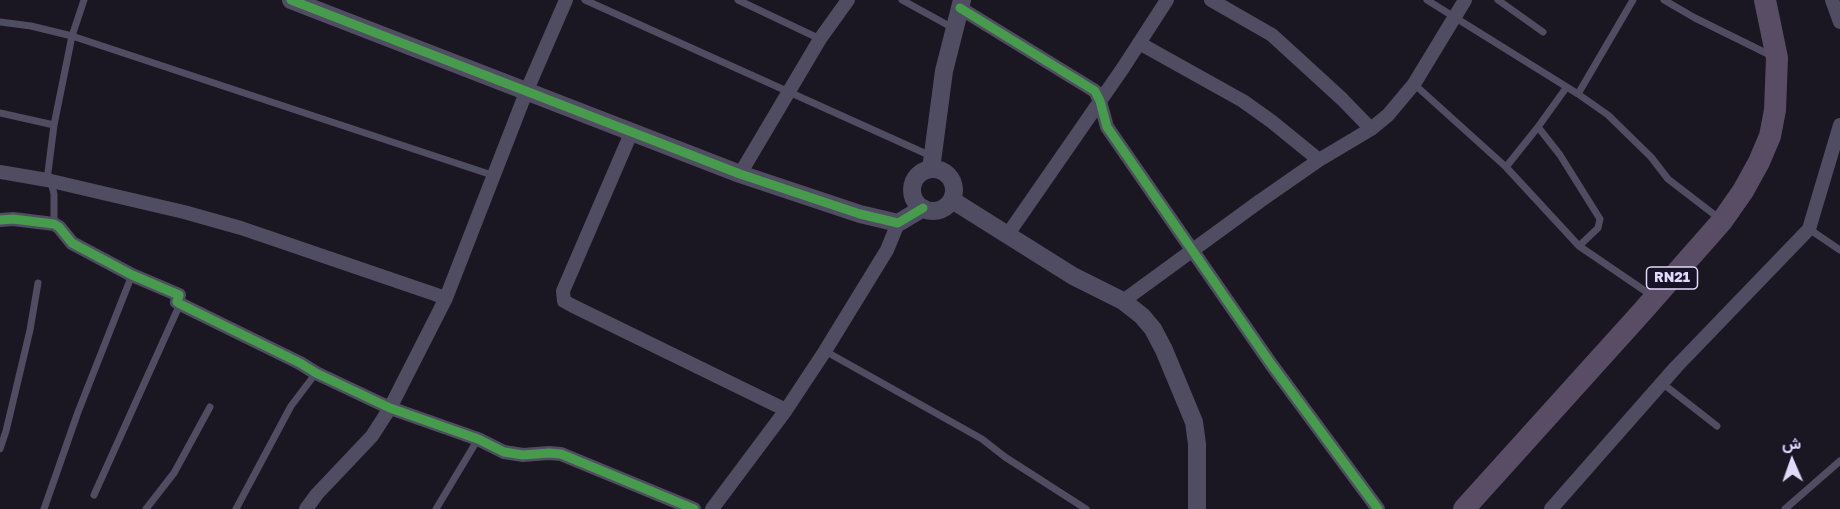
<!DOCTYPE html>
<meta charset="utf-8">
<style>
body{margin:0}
#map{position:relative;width:1840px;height:509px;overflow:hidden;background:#1a1622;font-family:"Golos Text",Vazirmatn,sans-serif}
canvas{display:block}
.north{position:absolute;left:1762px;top:431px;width:60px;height:60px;-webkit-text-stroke:4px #181226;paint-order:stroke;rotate:358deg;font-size:16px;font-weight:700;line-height:24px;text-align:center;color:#e2dafc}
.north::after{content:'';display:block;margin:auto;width:21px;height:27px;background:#e2dafc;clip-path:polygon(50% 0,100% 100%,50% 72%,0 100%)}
</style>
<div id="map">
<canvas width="1840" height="509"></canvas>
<div class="north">ش</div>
</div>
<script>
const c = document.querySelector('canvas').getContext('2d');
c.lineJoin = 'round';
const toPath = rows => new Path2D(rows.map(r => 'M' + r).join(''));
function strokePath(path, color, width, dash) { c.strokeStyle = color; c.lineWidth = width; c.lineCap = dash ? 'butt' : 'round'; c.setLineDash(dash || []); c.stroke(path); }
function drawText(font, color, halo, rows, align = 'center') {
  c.font = font + ' "Golos Text",sans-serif'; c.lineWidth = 5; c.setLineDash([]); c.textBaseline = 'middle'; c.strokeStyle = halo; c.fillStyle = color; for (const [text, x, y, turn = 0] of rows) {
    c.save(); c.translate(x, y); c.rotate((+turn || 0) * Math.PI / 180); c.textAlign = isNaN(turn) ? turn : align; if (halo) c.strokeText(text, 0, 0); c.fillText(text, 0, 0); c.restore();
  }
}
strokePath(toPath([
 [585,0,931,156],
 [738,0,820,39],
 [902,0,953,28],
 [1427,0,1578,94,1608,115,1651,157,1668,179,1720,219],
 [1498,0,1543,32],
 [1664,0,1695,18,1772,56],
 [0,22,31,26,72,36,495,176],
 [1414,84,1506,167,1579,246,1651,295],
 [1578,94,1633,0],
 [0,113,54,125],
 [1538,127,1560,155,1600,219,1598,228,1579,246],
 [1506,167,1538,127,1566,88],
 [54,224,54,194,52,186,47,180,54,125,72,36,84,0],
 [1809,229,1840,250],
 [825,351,982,439,1005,457,1086,509],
 [1662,383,1717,426],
 [0,449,6,431,30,330,38,283],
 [94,495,180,304],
 [44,509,78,412,132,275],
 [146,509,174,473,210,407],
 [236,509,291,406,316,373],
 [436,509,478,439],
 [1785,509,1840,461]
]), '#504c61', 7);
strokePath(toPath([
 [1211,0,1272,35,1342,99,1371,129],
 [1832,0,1840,22],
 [960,8,1095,91,1100,101,1107,127,1271,364,1378,509],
 [1139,43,1243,101,1271,121,1319,160],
 [632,131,563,291,564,301,573,306,786,410],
 [0,172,47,180,184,212,241,228,446,298],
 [740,174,820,39,848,0],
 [0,220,13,219,54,224,59,227,72,243,132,275,179,295,177,302,180,304,300,363,316,373,390,408,478,439,504,452,523,455,549,453,561,454,694,509],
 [1008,234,1123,68,1167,0],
 [1123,301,1260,201,1319,160,1371,129,1388,115,1414,84,1465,0],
 [306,509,317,494,372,436,390,408,446,298,527,90,566,0],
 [712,509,786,410,825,351,887,250,898,223],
 [1551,509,1676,367,1809,229,1840,125]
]), '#504c61', 14);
strokePath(toPath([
 [291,0,740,174,860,214,898,223,923,208],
 '912 190a21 21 0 1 1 42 0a21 21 0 1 1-42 0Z',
 [931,169,944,71,962,0],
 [952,200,1073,276,1123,301,1142,316,1153,329,1164,350,1194,422,1197,444,1197,509]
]), '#504c61', 18);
strokePath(toPath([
 [1464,509,1641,313,1722,221,1743,191,1759,162,1770,136,1775,110,1777,58,1765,0]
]), '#594d66', 22);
strokePath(toPath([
 [291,0,740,174,860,214,898,223,923,208],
 [960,8,1095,91,1100,101,1107,127,1271,364,1378,509],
 [0,220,13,219,54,224,59,227,72,243,132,275,179,295,177,302,180,304,300,363,316,373,390,408,478,439,504,452,523,455,549,453,561,454,694,509]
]), '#469c4c', 9);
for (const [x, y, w] of [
 [1672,278,51]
]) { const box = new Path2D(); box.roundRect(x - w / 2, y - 11, w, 22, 4.5); c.fillStyle = '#181226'; c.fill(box); strokePath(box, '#e2dafc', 1.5); }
drawText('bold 14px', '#e2dafc', null, [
 ["RN21",1672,278]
]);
</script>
